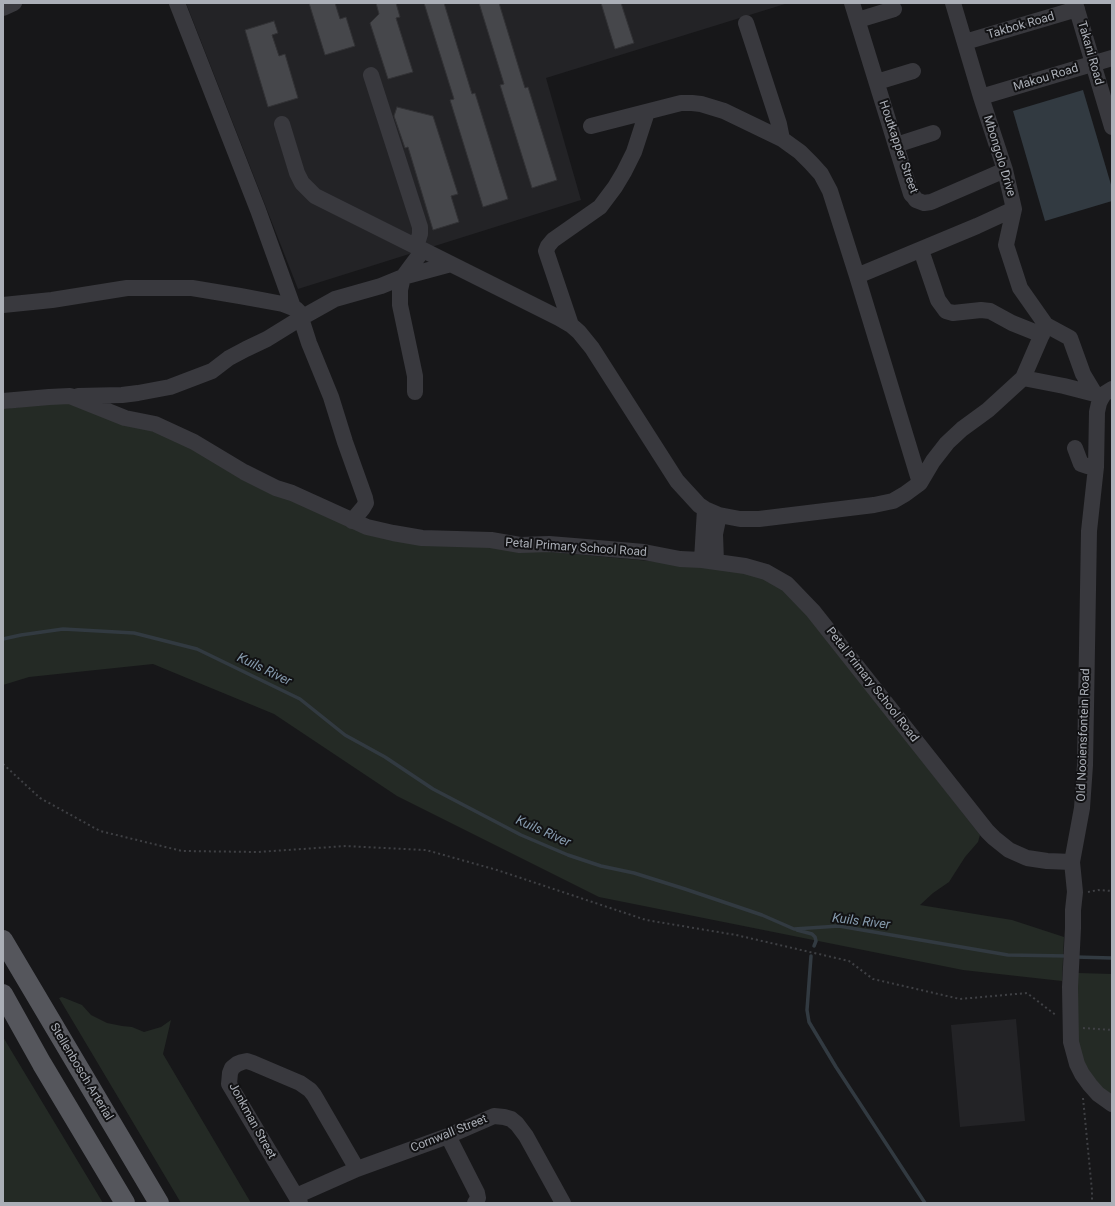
<!DOCTYPE html>
<style>
body{margin:0}
#map{position:relative;width:1115px;height:1206px;overflow:hidden;background:#171719;font-family:Roboto,sans-serif}
canvas{display:block}
.frame{position:absolute;inset:0;border:4px solid #abafb7;pointer-events:none}
</style>
<div id="map">
<canvas width="1115" height="1206"></canvas>
<div class="frame"></div>
</div>
<script>
const c = document.querySelector('canvas').getContext('2d');
c.lineJoin = 'round';
function fill(path, color) { c.fillStyle = color; c.fill(path, 'evenodd'); }
const toPath = rows => new Path2D(rows.map(r => 'M' + r).join(''));
function strokePath(path, color, width, dash) { c.strokeStyle = color; c.lineWidth = width; c.lineCap = dash ? 'butt' : 'round'; c.setLineDash(dash || []); c.stroke(path); }
function drawText(font, color, halo, rows, align = 'center') {
  c.font = font + ' Roboto,sans-serif'; c.lineWidth = 4; c.setLineDash([]); c.textBaseline = 'middle'; c.strokeStyle = halo; c.fillStyle = color; for (const [text, x, y, turn = 0] of rows) {
    c.save(); c.translate(x, y); c.rotate((+turn || 0) * Math.PI / 180); c.textAlign = isNaN(turn) ? turn : align; if (halo) c.strokeText(text, 0, 0); c.fillText(text, 0, 0); c.restore();
  }
}
fill(toPath([
 [186,3,784,3,785,4,546,78,581,200,298,289],
 [1016,1019,1025,1121,960,1127,951,1025]
]), '#232326');
fill(toPath([
 [69,401,151,427,350,523,506,548,661,562,725,569,766,578,786,590,804,609,980,835,978,842,965,857,949,882,933,893,920,905,1012,920,1064,937,1062,981,963,970,599,897,397,796,274,714,153,664,29,677,3,685,3,409],
 [1078,973,1112,974,1112,1099,1096,1086,1078,1051],
 [62,997,82,1005,91,1015,107,1023,122,1026,132,1027,144,1032,161,1027,171,1020,163,1054,251,1203,181,1203,59,998],
 [3,1037,103,1203,3,1203]
]), '#242a25');
fill(toPath([
 [1083,90,1112,188,1112,201,1045,221,1013,111]
]), '#323a41');
strokePath(toPath([
 [3,639,21,635,63,629,134,633,197,649,300,699,345,735,385,757,433,789,521,835,568,855,601,866,634,873,685,889,762,915,794,929,839,926,1008,955,1067,956],
 [797,930,812,934,815,937,816,941,814,946],
 [811,956,807,1010,809,1022,836,1067,925,1203],
 [1075,957,1112,958]
]), '#323a41', 3.5);
const building = toPath([
 [309,3,335,3,340,19,346,17,355,46,325,55,309,3],
 [376,3,396,3,400,17,396,18,413,72,388,79,370,23,379,14,376,3],
 [424,3,444,3,472,94,475,93,508,199,483,207,450,100,454,99,424,3],
 [479,3,499,3,525,88,528,87,557,180,532,188,500,85,504,84,479,3],
 [601,3,621,3,634,43,615,49,601,3],
 [274,21,278,33,272,35,279,56,285,54,298,98,268,107,245,30,274,21],
 [397,107,433,116,458,194,451,196,459,222,433,230,408,147,405,148,394,116,397,107]
]);
fill(building, '#46474b');
strokePath(building, '#323235', 1);
strokePath(toPath([
 [3,764,40,798,100,831,182,851,258,852,346,846,426,850,497,870,646,920,736,935,849,961,873,979,960,999,1027,993,1057,1016],
 [1088,892,1098,890,1112,891],
 [1083,1028,1112,1030],
 [1083,1098,1092,1191,1092,1203]
]), '#3f4044', 2, [2, 3]);
strokePath(toPath([
 [177,3,258,210,293,307],
 [852,3,911,194,914,197,916,200,924,203,931,202,1005,170],
 [953,3,981,97,1005,170,1014,209,1006,245,1020,288,1046,325,1070,338,1083,374,1095,394,1101,399],
 [1075,3,1112,127],
 [3,8,14,3],
 [858,20,894,9],
 [746,23,779,124,782,139],
 [965,42,1077,9],
 [371,75,420,227,420,234,416,247],
 [877,82,913,71],
 [981,97,1112,58],
 [282,124,297,173,302,183,315,196,559,318,571,325,579,332,592,348,677,481,699,505,705,509,719,515,740,519,759,519,874,505,893,501,905,494,920,483,933,461,947,443,962,429,988,410,1023,378,1046,325],
 [591,126,681,103,692,103,701,104,724,111,782,139,800,152,811,163,821,174,830,191,857,276,920,483],
 [896,145,933,133],
 [921,250,938,300,946,311,953,313,981,310,990,311,1012,323,1042,335],
 [857,276,977,226,1014,209],
 [3,305,52,300,127,288,192,288,240,296,283,304,296,309,299,312,309,343,331,397,345,442,365,498,366,503,363,508,352,521],
 [571,325,546,251,548,246,553,240,600,207,615,187,624,172,634,152,647,112],
 [1023,378,1064,386,1095,394],
 [1112,389,1104,394,1101,399,1099,403,1097,412,1096,467,1089,531,1085,765,1082,808,1072,862,1075,892,1073,910,1073,928,1070,987,1071,1042,1077,1064,1082,1074,1090,1085,1098,1094,1112,1104],
 [415,392,415,376,400,305,400,290,403,277,451,264],
 [78,396,122,395,138,393,170,387,212,371,229,358,246,349,267,339,301,318,335,299,381,286,403,277,423,250],
 [3,401,49,397,70,396,125,418,155,424,194,442,244,472,276,488,292,493,367,527,393,533,422,538,491,540,520,545,549,544,574,546,644,552,680,559,702,560,745,566,766,572,787,584,813,611,987,831,994,838,1009,850,1027,858,1047,861,1072,862],
 [1075,448,1081,464,1087,466,1096,467],
 [702,560,705,509],
 [716,562,715,534,719,515],
 [448,1136,477,1193,478,1198,475,1203],
 [296,1196,357,1169,448,1136,494,1116,504,1117,511,1119,517,1124,526,1136,563,1203],
 [300,1203,229,1084,230,1073,232,1068,237,1064,242,1062,247,1061,253,1063,300,1083,310,1090,314,1095,357,1169]
]), '#39393e', 16);
strokePath(toPath([
 [3,940,159,1203],
 [3,994,42,1064,125,1203]
]), '#55565c', 20);
drawText('12px', '#abafb7', '#121214', [
 ["Takbok Road",1021,26,-16],
 ["Takani Road",1090,53,74],
 ["Makou Road",1046,78,-17],
 ["Houtkapper Street",898,147,71],
 ["Mbongolo Drive",999,156,73],
 ["Petal Primary School Road",576,548,4],
 ["Petal Primary School Road",872,685,52],
 ["Old Nooiensfontein Road",1084,735,-88],
 ["Stellenbosch Arterial",81,1072,59],
 ["Jonkman Street",252,1121,61],
 ["Cornwall Street",449,1134,-22]
]);
drawText('italic 13px', '#869bae', '#121214', [
 ["Kuils River",264,670,26],
 ["Kuils River",543,832,24],
 ["Kuils River",861,922,7]
]);
</script>
